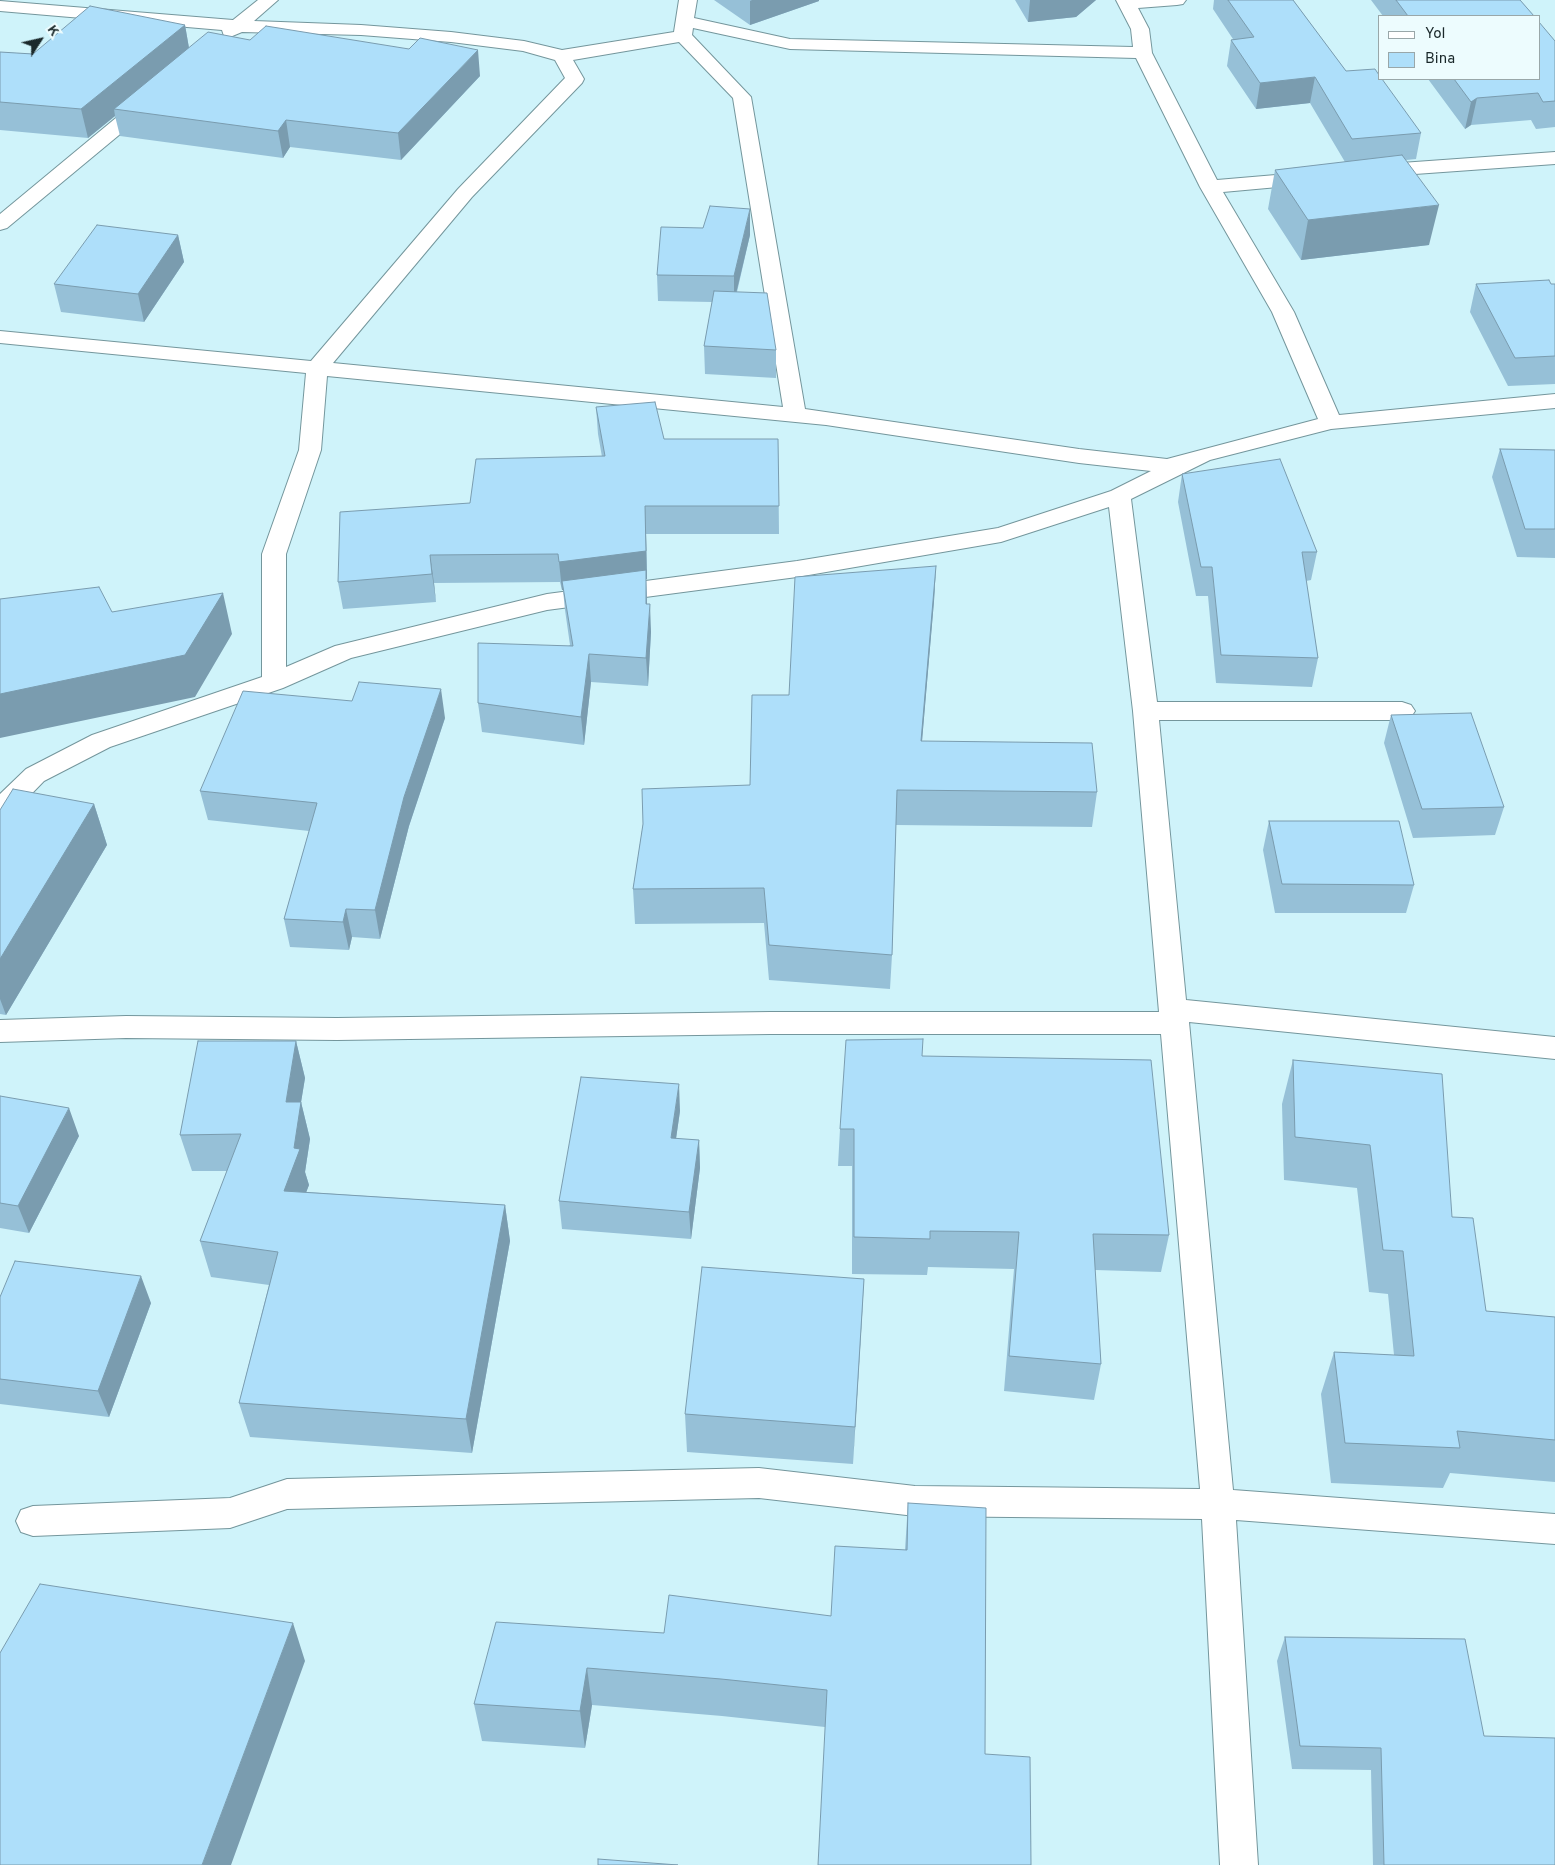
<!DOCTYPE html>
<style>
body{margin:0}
#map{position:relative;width:1555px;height:1865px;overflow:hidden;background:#cff3fa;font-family:Overpass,sans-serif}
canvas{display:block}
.legend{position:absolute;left:1378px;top:15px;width:162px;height:65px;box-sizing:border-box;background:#edfcfe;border:1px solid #99a7a9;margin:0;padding:6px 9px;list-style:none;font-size:15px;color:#1a282a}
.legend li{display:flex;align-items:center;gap:10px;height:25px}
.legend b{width:25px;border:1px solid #99a7a9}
.north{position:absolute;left:15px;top:15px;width:50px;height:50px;-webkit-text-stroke:4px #edfcfe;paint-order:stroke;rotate:55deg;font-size:14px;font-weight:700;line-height:20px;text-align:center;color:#1a282a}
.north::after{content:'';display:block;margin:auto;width:18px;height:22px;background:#1a282a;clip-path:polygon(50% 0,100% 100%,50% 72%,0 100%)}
</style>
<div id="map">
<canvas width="1555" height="1865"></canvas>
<ul class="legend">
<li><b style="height:6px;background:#fff"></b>Yol</li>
<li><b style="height:14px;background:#aedffa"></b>Bina</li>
</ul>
<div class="north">K</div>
</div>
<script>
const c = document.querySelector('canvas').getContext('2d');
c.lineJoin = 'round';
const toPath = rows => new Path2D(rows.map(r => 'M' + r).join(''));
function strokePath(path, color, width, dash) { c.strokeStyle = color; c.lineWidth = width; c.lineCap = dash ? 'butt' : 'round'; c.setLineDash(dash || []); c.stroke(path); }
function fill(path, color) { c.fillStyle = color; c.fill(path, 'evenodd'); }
const minor = toPath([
 [258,0,278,0,254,21,361,25,451,32,524,41,562,50,674,32,679,0,697,0,694,18,790,39,1133,47,1131,29,1116,0,1186,0,1183,4,1177,5,1138,8,1149,29,1152,53,1217,180,1311,172,1318,174,1321,178,1318,182,1311,184,1223,192,1294,312,1339,415,1555,394,1555,408,1331,429,1210,460,1131,499,1157,702,1402,702,1411,705,1415,711,1411,717,1402,720,1159,720,1186,1000,1555,1037,1555,1059,1189,1022,1233,1490,1555,1514,1555,1544,1236,1520,1258,1865,1220,1865,1202,1519,915,1516,759,1498,287,1509,230,1528,33,1536,21,1532,16,1521,21,1510,33,1506,230,1498,287,1479,759,1468,915,1486,1200,1489,1161,1034,770,1034,337,1040,126,1038,0,1042,0,1020,126,1016,337,1018,770,1012,1159,1012,1133,711,1109,507,1001,542,797,577,547,610,351,658,283,688,110,747,44,781,9,817,0,819,0,794,26,769,92,735,262,677,262,554,299,450,306,373,0,343,0,331,311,361,458,189,565,78,555,60,523,51,451,42,361,35,242,32,230,37,224,36,222,30,0,11,0,1,233,20,258,0],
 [693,28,790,49,1136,58,1200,187,1272,312,1318,419,1167,459,1079,449,805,409,751,97,692,35,693,28],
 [679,42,733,98,783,407,333,363,472,197,582,83,584,79,573,60,679,42],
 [327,376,826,425,1079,463,1151,471,1111,491,998,528,797,561,547,594,335,646,286,667,286,554,321,450,327,376],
 [147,96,154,98,156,102,154,106,7,228,0,230,0,214,140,98,147,96],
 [1555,152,1555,164,1373,177,1366,175,1363,171,1366,167,1373,165,1555,152]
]);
strokePath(minor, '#74969c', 2);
fill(minor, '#fff');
fill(toPath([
 [714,0,819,0,819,1,750,25],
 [1015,0,1096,0,1076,17,1028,22],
 [1214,0,1293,0,1346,71,1421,133,1416,159,1406,160,1429,245,1301,260,1268,209,1275,170,1345,162,1310,103,1256,109,1227,66,1231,40,1233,39,1213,9],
 [1371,0,1520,0,1534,16,1383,16],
 [185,25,189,48,250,40,480,76,401,160,290,147,283,158,120,136,115,116,88,138,0,130,0,52,33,54],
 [1555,41,1555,127,1536,129,1531,120,1471,125,1465,129,1428,79,1539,79],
 [178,235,184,262,144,322,61,312,54,284],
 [750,235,737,292,776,350,776,378,705,374,704,346,712,302,658,301,657,275],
 [1476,284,1555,284,1555,384,1508,386,1470,312],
 [596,407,664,439,778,439,779,534,646,534,647,579,646,579,647,604,651,632,648,686,591,682,584,745,482,732,478,703,570,645,565,610,563,590,562,590,560,582,434,583,436,602,343,609,338,582,470,503,602,457,598,434],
 [1500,449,1555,450,1555,558,1517,557,1492,477],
 [1182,474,1317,552,1311,580,1306,581,1318,658,1312,687,1216,683,1208,596,1196,596,1178,502],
 [936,566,934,601,922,741,1097,792,1092,827,896,825,892,955,890,989,769,980,764,923,635,924,633,889,643,824,750,785,789,695],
 [1391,715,1504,807,1495,835,1413,838,1384,743],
 [445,718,409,826,380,939,352,937,349,950,290,947,284,919,309,831,208,820,200,791],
 [94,804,107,845,6,1015,0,1014,0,810],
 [1269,821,1414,885,1406,913,1275,913,1263,850],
 [296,1041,305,1078,301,1102,310,1139,305,1172,309,1185,306,1192,505,1205,510,1241,472,1453,250,1437,239,1403,269,1285,211,1277,200,1241,227,1171,192,1171,180,1135],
 [922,1056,1169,1235,1161,1272,1095,1270,1101,1364,1094,1400,1004,1391,1014,1269,928,1267,927,1275,852,1274,852,1166,838,1166,840,1129],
 [1293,1060,1452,1217,1486,1311,1555,1317,1555,1482,1450,1473,1443,1488,1331,1483,1321,1394,1334,1352,1394,1355,1388,1294,1369,1292,1357,1188,1284,1180,1282,1104],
 [0,1096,79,1136,29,1233,0,1228],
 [680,1111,676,1139,699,1140,700,1168,691,1239,562,1229,559,1201],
 [864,1279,853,1464,687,1452,685,1414],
 [0,1297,151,1303,109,1417,0,1404],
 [908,1503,985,1754,825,1727,722,1716,592,1705,585,1748,482,1741,474,1704,664,1633,831,1616,905,1550],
 [1285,1637,1484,1736,1555,1865,1373,1865,1371,1770,1292,1769,1277,1661]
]), '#96c0d7');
fill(toPath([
 [752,0,819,0,819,1,750,25,750,1],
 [1030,0,1096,0,1076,17,1028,22],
 [185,25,190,54,114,109,115,116,88,138,81,109],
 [478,50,480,76,401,160,398,133],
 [1315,77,1310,103,1256,109,1260,83],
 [1477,98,1471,125,1465,129,1471,102],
 [286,120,290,147,283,158,278,131],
 [1439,205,1429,245,1301,260,1308,220],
 [750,209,750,235,734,302,734,276],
 [178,235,184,262,144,322,138,294],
 [645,506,646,534,647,579,646,579,648,632,562,581,563,590,562,590,559,562],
 [430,555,434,583,436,602,432,574],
 [936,566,934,601,919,776,921,741],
 [223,593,232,634,195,697,0,738,0,694],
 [650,604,651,632,648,686,646,658],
 [589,654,591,682,584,745,581,717],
 [441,689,445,718,409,826,380,939,375,910,404,797],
 [94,804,107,845,6,1015,0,999,0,959],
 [346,909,352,937,349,950,343,922],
 [296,1041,305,1078,295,1139,286,1102],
 [679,1084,680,1111,672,1166,671,1138],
 [301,1102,310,1139,305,1172,309,1185,293,1227,284,1191,294,1148],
 [69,1108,79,1136,29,1233,18,1206],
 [699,1140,700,1168,691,1239,689,1212],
 [505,1205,510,1241,472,1453,466,1419],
 [141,1276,151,1303,109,1417,98,1391],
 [864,1279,862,1317,853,1464,855,1427],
 [293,1623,305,1661,231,1865,202,1865],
 [587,1668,592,1705,585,1748,580,1711]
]), '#7a9caf');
const building = toPath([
 [1228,0,1293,0,1346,71,1375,69,1379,75,1379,79,1382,79,1421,133,1352,139,1315,77,1260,83,1231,40,1254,37,1228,0],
 [1396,0,1520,0,1534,16,1408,16,1396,0],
 [90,6,185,25,81,109,0,102,0,52,33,54,90,6],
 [1539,22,1555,41,1555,101,1543,102,1538,93,1477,98,1471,102,1454,79,1539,79,1539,22],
 [266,26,409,49,420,38,478,50,398,133,286,120,278,131,114,109,208,32,250,40,266,26],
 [1402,155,1439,205,1308,220,1275,170,1402,155],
 [710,206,750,209,734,276,657,275,661,227,703,228,710,206],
 [97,225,178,235,138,294,54,284,97,225],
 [1549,280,1551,284,1555,284,1555,356,1515,358,1476,284,1549,280],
 [714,291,767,293,776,350,704,346,714,291],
 [655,402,664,439,778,439,779,506,645,506,646,551,559,562,558,554,430,555,432,574,338,582,340,512,470,503,476,459,605,456,596,407,655,402],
 [1500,449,1555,450,1555,529,1525,529,1500,449],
 [1280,459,1317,552,1302,552,1318,658,1221,655,1212,567,1201,567,1182,474,1280,459],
 [936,566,921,741,1092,743,1097,792,897,790,892,955,769,945,764,888,633,889,643,824,642,789,750,785,752,695,789,695,795,577,936,566],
 [646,570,646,604,650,604,646,658,589,654,581,717,478,703,478,643,573,646,562,581,646,570],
 [99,587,112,612,223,593,185,655,0,694,0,599,99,587],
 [359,682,441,689,404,797,375,910,346,909,343,922,284,919,317,803,200,791,243,691,352,701,359,682],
 [1471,713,1504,807,1422,809,1391,715,1471,713],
 [13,789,94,804,0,959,0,810,13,789],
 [1269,821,1399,821,1414,885,1282,884,1269,821],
 [923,1039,922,1056,1151,1060,1169,1235,1093,1234,1101,1364,1009,1356,1019,1232,930,1231,930,1239,854,1237,854,1129,840,1129,846,1040,923,1039],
 [198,1041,296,1041,286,1102,301,1102,294,1148,300,1149,284,1191,505,1205,466,1419,239,1403,278,1252,200,1241,241,1134,180,1135,198,1041],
 [1293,1060,1442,1074,1452,1217,1473,1218,1486,1311,1555,1317,1555,1440,1457,1431,1460,1448,1345,1443,1334,1352,1414,1356,1403,1251,1383,1250,1370,1145,1295,1137,1293,1060],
 [581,1077,679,1084,671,1138,699,1140,689,1212,559,1201,581,1077],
 [0,1096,69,1108,18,1206,0,1203,0,1096],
 [15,1261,141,1276,98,1391,0,1379,0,1297,15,1261],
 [702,1267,864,1279,855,1427,685,1414,702,1267],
 [908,1503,986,1508,985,1754,1030,1757,1031,1865,818,1865,827,1690,721,1679,587,1668,580,1711,474,1704,496,1622,664,1633,669,1595,831,1616,835,1546,907,1550,908,1503],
 [40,1584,293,1623,202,1865,0,1865,0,1653,40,1584],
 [1285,1637,1465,1639,1484,1736,1555,1738,1555,1865,1384,1865,1381,1748,1300,1746,1285,1637],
 [598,1859,678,1865,598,1865,598,1859]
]);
fill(building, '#aedffa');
strokePath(building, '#7a9caf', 1);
</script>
